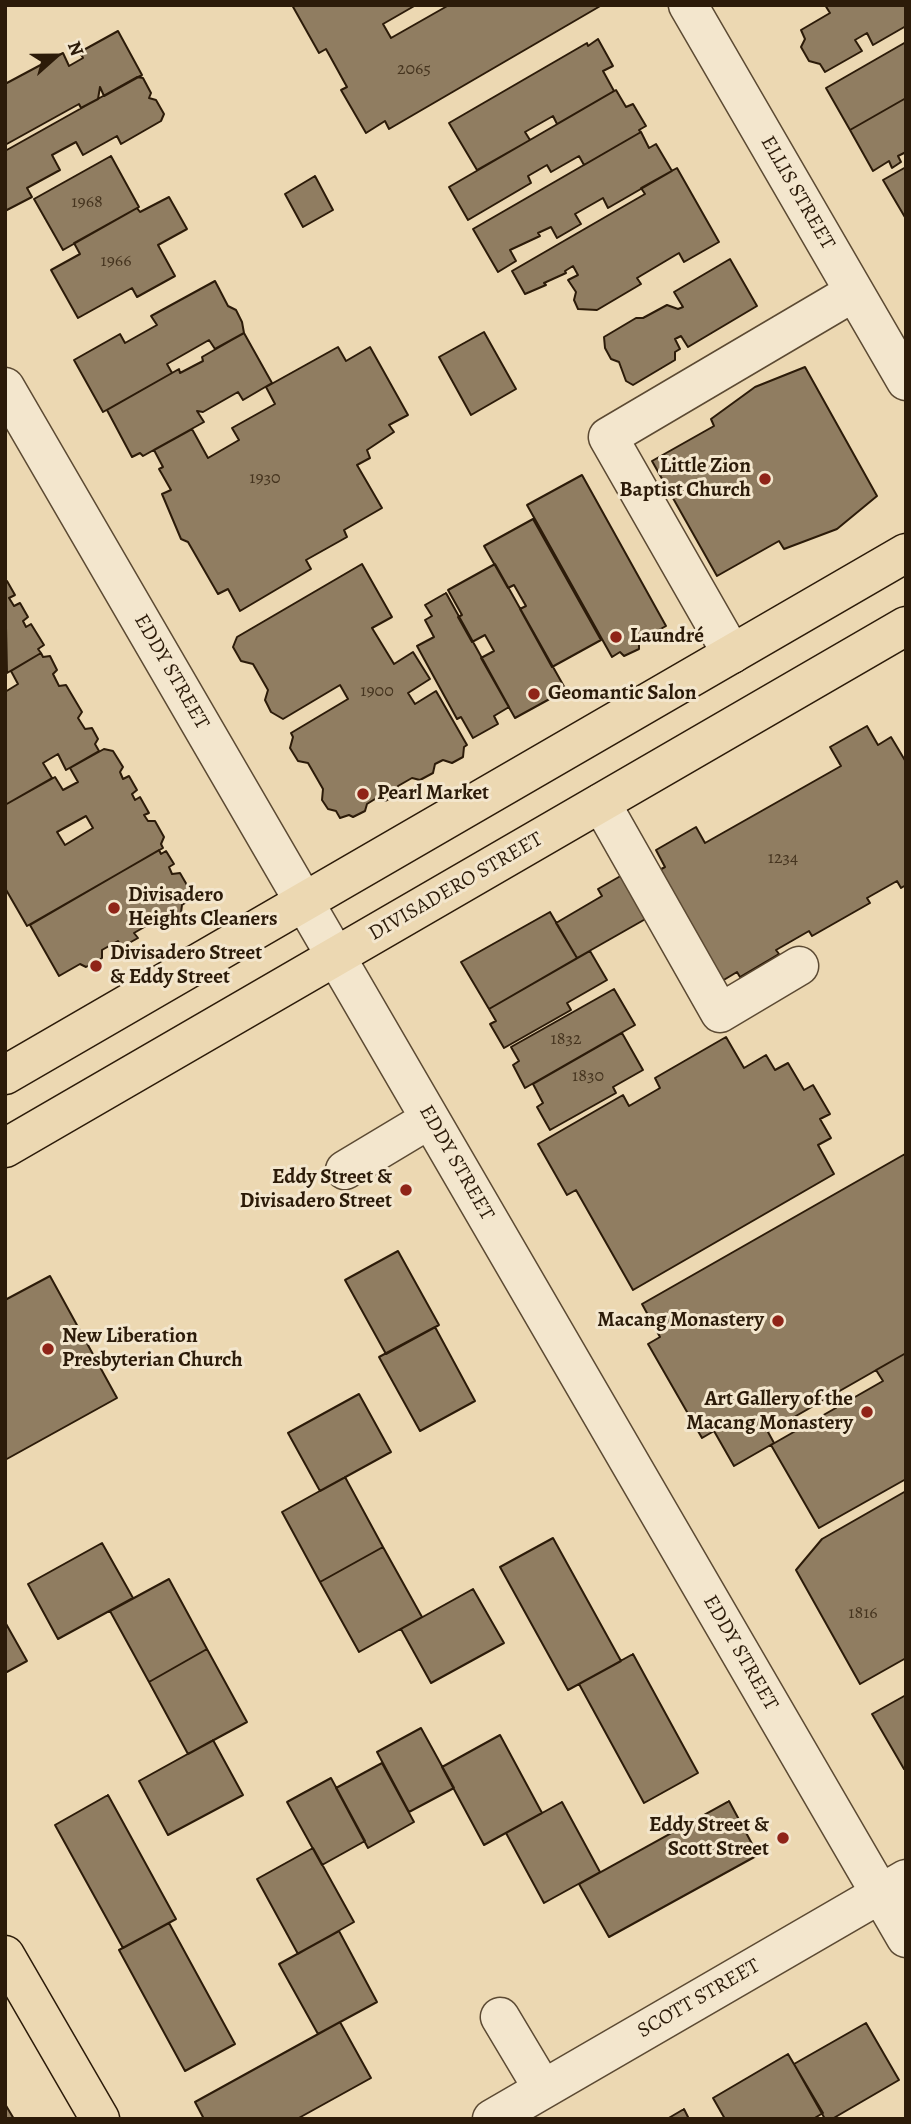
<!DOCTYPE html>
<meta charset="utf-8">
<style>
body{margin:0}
#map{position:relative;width:911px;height:2124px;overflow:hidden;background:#ecd8b2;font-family:Alegreya,serif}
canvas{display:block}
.frame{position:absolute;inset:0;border:7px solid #2c1b09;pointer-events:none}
.north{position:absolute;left:21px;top:21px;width:70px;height:70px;-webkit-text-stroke:5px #f3e6cd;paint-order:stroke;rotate:69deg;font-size:19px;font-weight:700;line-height:28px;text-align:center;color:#2c1b09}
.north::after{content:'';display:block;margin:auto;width:24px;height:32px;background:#2c1b09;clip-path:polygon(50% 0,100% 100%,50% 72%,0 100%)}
</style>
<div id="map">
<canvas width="911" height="2124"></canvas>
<div class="frame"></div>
<div class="north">N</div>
</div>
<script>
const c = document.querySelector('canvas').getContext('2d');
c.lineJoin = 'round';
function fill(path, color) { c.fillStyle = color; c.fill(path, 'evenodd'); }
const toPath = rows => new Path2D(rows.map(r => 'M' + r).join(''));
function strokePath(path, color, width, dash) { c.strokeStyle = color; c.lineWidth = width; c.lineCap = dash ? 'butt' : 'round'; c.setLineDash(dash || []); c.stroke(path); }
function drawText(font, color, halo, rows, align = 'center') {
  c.font = font + ' Alegreya,serif'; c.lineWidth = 6; c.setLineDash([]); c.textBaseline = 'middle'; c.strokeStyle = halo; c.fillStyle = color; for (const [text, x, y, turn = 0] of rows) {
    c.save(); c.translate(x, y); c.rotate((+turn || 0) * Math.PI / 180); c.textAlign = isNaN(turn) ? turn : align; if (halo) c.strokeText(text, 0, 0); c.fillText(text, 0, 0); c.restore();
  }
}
const building = toPath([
 [292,5,416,5,383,24,391,38,449,5,602,5,389,129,385,121,366,133,341,90,347,87,326,49,319,53,292,5],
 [825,5,906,5,906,26,873,45,867,33,855,40,862,51,825,72,820,64,809,61,801,47,805,39,801,30,830,13,825,5],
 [118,31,142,75,104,96,100,87,98,99,81,108,79,104,5,145,5,84,63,53,69,66,83,58,80,52,118,31],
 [598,39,613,66,603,71,614,91,557,124,553,116,525,132,530,140,477,170,449,123,587,43,588,46,598,39],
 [906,42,906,98,850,130,826,88,906,42],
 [137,77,143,78,151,93,149,98,156,100,164,114,161,121,121,144,117,136,83,155,76,142,52,155,60,170,27,188,32,197,5,211,5,151,137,77],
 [616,90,626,107,633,104,646,126,639,130,641,132,584,165,579,156,551,172,547,165,528,176,531,183,468,220,449,187,616,90],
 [906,98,906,152,898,156,901,162,892,168,889,161,873,171,850,130,906,98],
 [641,132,649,148,656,144,672,171,608,208,603,198,575,214,581,224,557,238,551,227,538,233,540,236,510,250,516,261,498,272,473,229,641,132],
 [111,156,139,207,63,250,34,199,111,156],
 [906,167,906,219,883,180,906,167],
 [677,168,719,242,684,262,679,253,637,278,641,284,597,310,578,309,574,300,576,292,568,280,578,275,573,266,565,271,566,273,544,283,546,285,525,294,512,271,645,194,641,188,677,168],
 [315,176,333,210,303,227,285,194,315,176],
 [169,197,187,229,158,245,175,276,137,297,132,288,78,318,51,270,80,254,74,243,137,208,140,212,169,197],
 [730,259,757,306,688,347,681,336,675,339,680,349,675,352,675,360,633,385,626,381,619,362,611,359,605,348,604,337,636,318,643,318,667,305,678,309,683,307,674,292,730,259],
 [215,281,228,306,236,310,242,322,244,333,215,349,209,340,167,364,172,373,103,412,74,360,120,334,125,343,157,325,151,316,215,281],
 [484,332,516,389,471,415,439,357,484,332],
 [244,333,272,383,243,400,238,392,203,412,197,411,204,422,143,456,140,453,132,457,107,410,179,369,180,373,203,361,202,357,244,333],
 [338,347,346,361,370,347,408,415,389,425,394,432,367,450,370,458,357,465,382,508,344,530,347,537,306,560,311,569,240,611,228,589,218,594,188,542,181,539,162,494,171,490,159,469,163,467,154,450,192,429,208,458,239,440,232,428,275,404,266,387,338,347],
 [805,367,877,496,837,529,784,549,779,541,717,576,652,461,714,426,711,419,755,387,805,367],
 [582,475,666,626,639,641,639,649,624,656,620,652,612,657,527,505,582,475],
 [533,519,601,640,552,667,520,609,526,606,514,585,508,588,484,546,533,519],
 [362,564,392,617,372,628,394,664,413,652,430,679,408,693,415,704,436,691,467,745,464,747,463,757,452,763,443,760,435,764,433,773,420,780,412,778,398,786,396,795,385,801,375,799,367,804,365,811,353,817,349,815,340,818,336,811,328,809,322,800,323,789,308,763,298,761,290,748,293,737,291,733,348,699,340,685,283,719,271,712,265,700,268,690,253,664,241,661,233,647,237,637,362,564],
 [495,564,566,690,515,718,481,658,494,651,485,635,472,642,458,617,462,615,448,590,495,564],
 [7,581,15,595,9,598,14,606,20,603,28,617,23,621,26,627,31,624,44,645,38,649,41,653,7,673,5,582,7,581],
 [446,593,509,707,494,716,498,724,473,738,461,717,457,719,417,646,434,637,425,620,432,616,425,605,446,593],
 [41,653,43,657,50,656,57,670,53,674,59,686,66,685,82,712,78,718,85,729,92,728,98,739,95,744,99,751,66,770,58,754,43,763,52,778,5,805,5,692,18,684,11,671,41,653],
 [867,726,878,745,891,737,906,762,906,885,901,888,897,881,867,898,870,903,812,936,809,931,776,950,779,954,740,977,737,972,717,984,654,873,665,867,656,850,696,827,705,843,841,766,830,747,867,726],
 [104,749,113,751,123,767,120,772,123,779,129,776,137,790,132,794,135,800,140,797,149,813,144,815,148,821,155,821,164,837,161,844,163,848,27,926,5,888,5,805,55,777,63,790,78,782,70,768,104,749],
 [86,816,93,828,65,845,57,832,86,816],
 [159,850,161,854,166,851,174,864,169,867,172,874,180,873,191,892,185,895,188,901,182,905,181,913,164,923,158,919,134,933,138,938,122,947,118,941,102,950,102,958,86,967,80,964,59,976,30,925,159,850],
 [624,874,649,917,577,958,556,923,602,896,598,889,624,874],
 [550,912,577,958,489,1009,461,962,550,912],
 [590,951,607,980,567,1003,571,1010,504,1048,490,1024,496,1021,489,1009,590,951],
 [614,989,635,1025,525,1088,513,1065,519,1061,511,1047,614,989],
 [622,1033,643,1070,613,1087,616,1093,550,1130,537,1107,543,1103,533,1084,622,1033],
 [726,1037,744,1068,766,1055,775,1070,788,1063,804,1090,813,1085,830,1114,820,1119,831,1138,818,1145,834,1174,633,1290,576,1190,567,1195,538,1144,623,1095,629,1106,660,1088,655,1078,726,1037],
 [905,1154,906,1353,768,1432,774,1443,734,1466,714,1431,702,1438,648,1344,660,1337,642,1304,905,1154],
 [398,1251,439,1325,386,1354,345,1280,398,1251],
 [50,1276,117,1398,5,1460,5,1300,50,1276],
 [435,1327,475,1401,420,1431,379,1357,435,1327],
 [906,1353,906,1479,819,1528,771,1445,883,1381,876,1370,906,1353],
 [359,1394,391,1452,320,1491,288,1433,359,1394],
 [345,1477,383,1547,320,1582,282,1512,345,1477],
 [906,1491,906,1658,860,1684,796,1570,822,1539,906,1491],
 [553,1538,621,1661,568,1690,500,1567,553,1538],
 [102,1543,133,1598,58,1639,28,1584,102,1543],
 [383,1547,422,1617,359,1652,320,1582,383,1547],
 [169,1579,207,1649,149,1682,110,1611,169,1579],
 [473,1589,504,1643,431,1683,401,1629,473,1589],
 [5,1622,27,1661,5,1673,5,1622],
 [207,1649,247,1722,188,1754,149,1682,207,1649],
 [633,1654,698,1773,644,1803,579,1684,633,1654],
 [906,1695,906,1768,904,1769,872,1714,906,1695],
 [421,1728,454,1788,409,1812,377,1752,421,1728],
 [500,1735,542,1813,484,1845,442,1767,500,1735],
 [213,1740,243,1795,168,1835,139,1781,213,1740],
 [382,1763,414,1822,368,1848,336,1788,382,1763],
 [331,1778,365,1841,322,1865,287,1802,331,1778],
 [108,1795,176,1919,123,1948,55,1825,108,1795],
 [729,1801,758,1855,609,1937,579,1884,729,1801],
 [562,1802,600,1872,544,1903,506,1833,562,1802],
 [313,1848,354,1922,298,1954,257,1879,313,1848],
 [169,1923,235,2044,185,2071,119,1950,169,1923],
 [339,1931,377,2002,318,2034,279,1964,339,1931],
 [340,2022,371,2078,297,2119,204,2119,195,2102,340,2022],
 [866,2023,899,2080,832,2119,825,2119,794,2064,866,2023],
 [788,2054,823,2113,813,2119,725,2119,713,2098,788,2054],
 [5,2104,14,2119,5,2119,5,2104],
 [684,2109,689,2119,667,2119,684,2109]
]);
fill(building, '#907d61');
strokePath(building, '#2c1b09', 2);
const minor = toPath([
 [688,5,906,381],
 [5,387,906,1938],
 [732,654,608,437,854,292],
 [601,803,720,1013,799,966],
 [345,1170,430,1119],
 [500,2017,543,2089],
 [492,2119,906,1879]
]);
const major = toPath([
 [5,1075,906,553],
 [5,1148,906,626],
 [5,1955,100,2119]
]);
strokePath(minor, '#5c4a33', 41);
strokePath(major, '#2c1b09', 41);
strokePath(minor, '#f3e6cd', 38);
strokePath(major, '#ecd8b2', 38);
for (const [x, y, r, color] of [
 [765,479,7,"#8f2418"],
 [616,637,7,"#8f2418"],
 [534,694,7,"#8f2418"],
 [363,794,7,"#8f2418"],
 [114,908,7,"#8f2418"],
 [96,966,7,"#8f2418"],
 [406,1190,7,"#8f2418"],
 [778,1321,7,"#8f2418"],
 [48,1349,7,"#8f2418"],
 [867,1412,7,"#8f2418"],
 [783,1838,7,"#8f2418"]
]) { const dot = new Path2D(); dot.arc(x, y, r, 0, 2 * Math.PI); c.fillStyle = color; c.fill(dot); strokePath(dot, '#f3e6cd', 2.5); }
drawText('18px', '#45341f', null, [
 ["2065",414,70],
 ["1968",87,203],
 ["1966",116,262],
 ["1930",265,479],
 ["1900",377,692],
 ["1234",783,859],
 ["1832",566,1040],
 ["1830",588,1077],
 ["1816",863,1614]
]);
drawText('21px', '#2c1b09', '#f3e6cd', [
 ["ELLIS STREET",797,193,60],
 ["EDDY STREET",171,672,60],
 ["DIVISADERO STREET",456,887,-30],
 ["EDDY STREET",456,1163,60],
 ["EDDY STREET",740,1653,60],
 ["SCOTT STREET",699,1999,-30]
]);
drawText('bold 21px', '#2c1b09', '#f3e6cd', [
 ["Little Zion",751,467,"right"],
 ["Baptist Church",751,491,"right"],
 ["Laundré",630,637],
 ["Geomantic Salon",548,694],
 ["Pearl Market",377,794],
 ["Divisadero",128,896],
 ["Heights Cleaners",128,920],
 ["Divisadero Street",110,954],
 ["& Eddy Street",110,978],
 ["Eddy Street &",392,1178,"right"],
 ["Divisadero Street",392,1202,"right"],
 ["Macang Monastery",764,1321,"right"],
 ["New Liberation",62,1337],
 ["Presbyterian Church",62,1361],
 ["Art Gallery of the",853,1400,"right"],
 ["Macang Monastery",853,1424,"right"],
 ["Eddy Street &",769,1826,"right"],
 ["Scott Street",769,1850,"right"]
], 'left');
</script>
